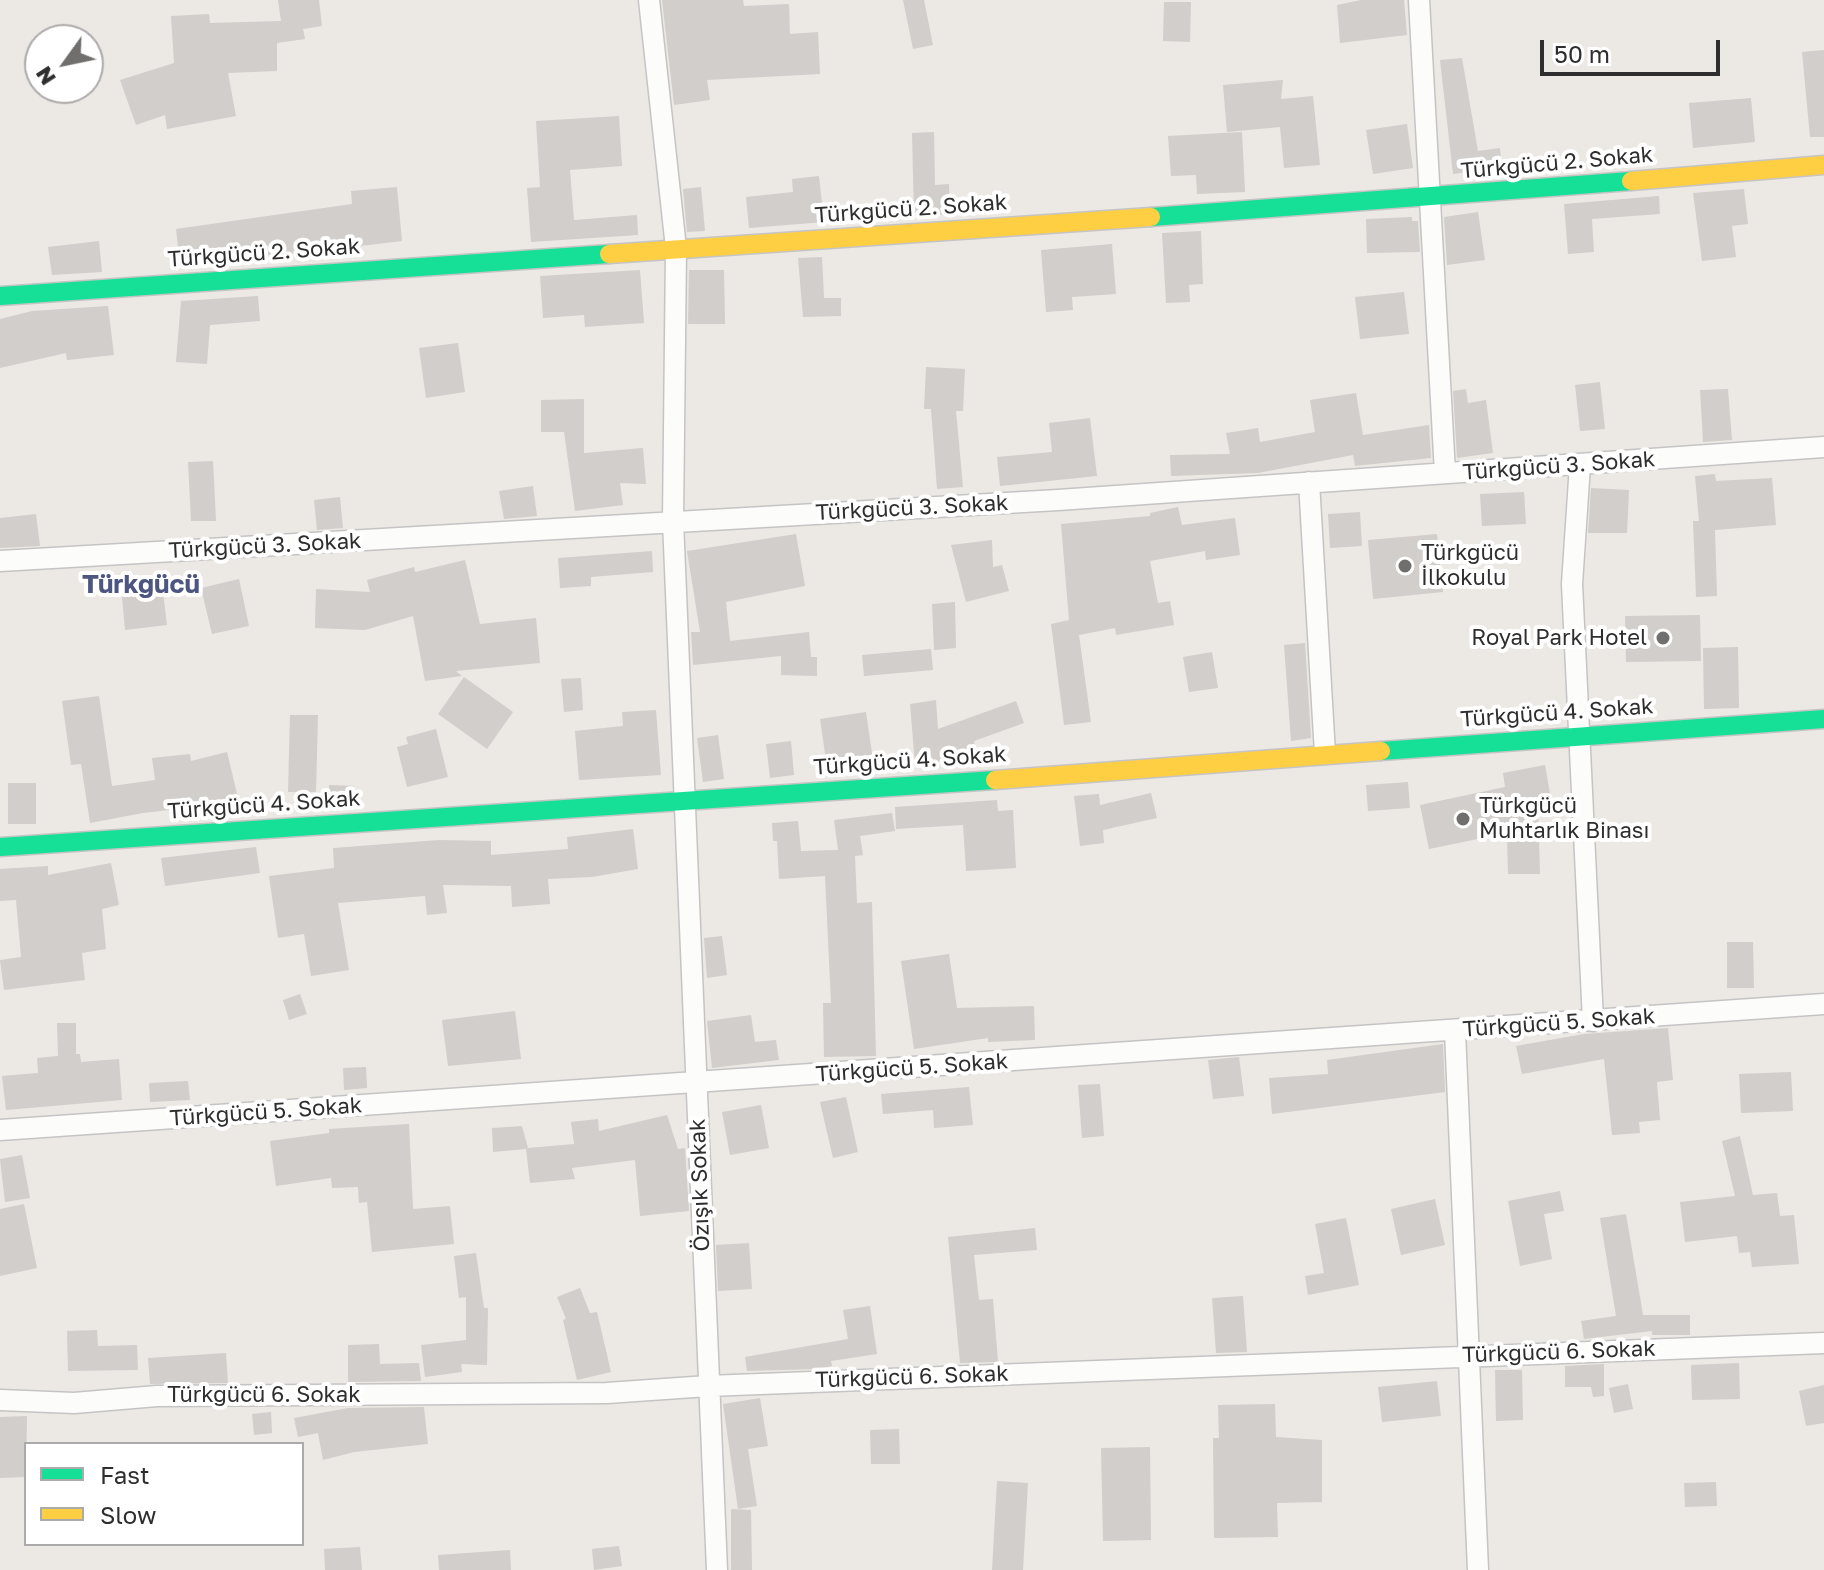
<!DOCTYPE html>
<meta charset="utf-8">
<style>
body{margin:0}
#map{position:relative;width:1824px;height:1570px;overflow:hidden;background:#ece8e4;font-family:"Golos Text",sans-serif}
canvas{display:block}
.legend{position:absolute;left:24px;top:1442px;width:280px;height:104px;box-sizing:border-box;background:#fff;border:2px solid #ababab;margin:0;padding:10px 14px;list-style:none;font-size:24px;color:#2e2e2e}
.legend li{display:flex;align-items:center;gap:16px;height:40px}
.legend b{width:40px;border:2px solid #ababab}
.north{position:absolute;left:24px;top:24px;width:80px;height:80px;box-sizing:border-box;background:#fff;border:2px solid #ababab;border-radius:50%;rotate:237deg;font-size:22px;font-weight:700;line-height:32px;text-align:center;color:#2e2e2e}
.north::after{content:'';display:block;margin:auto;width:28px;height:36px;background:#706f6e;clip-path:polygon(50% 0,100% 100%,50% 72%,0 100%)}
.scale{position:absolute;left:1540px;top:40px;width:180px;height:36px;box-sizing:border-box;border:4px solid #2e2e2e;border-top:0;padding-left:10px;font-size:24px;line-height:28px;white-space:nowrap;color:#2e2e2e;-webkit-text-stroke:6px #fff;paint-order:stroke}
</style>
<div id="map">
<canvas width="1824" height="1570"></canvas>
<ul class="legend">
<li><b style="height:10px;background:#16e098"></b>Fast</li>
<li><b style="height:10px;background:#ffcf43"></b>Slow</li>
</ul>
<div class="north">N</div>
<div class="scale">50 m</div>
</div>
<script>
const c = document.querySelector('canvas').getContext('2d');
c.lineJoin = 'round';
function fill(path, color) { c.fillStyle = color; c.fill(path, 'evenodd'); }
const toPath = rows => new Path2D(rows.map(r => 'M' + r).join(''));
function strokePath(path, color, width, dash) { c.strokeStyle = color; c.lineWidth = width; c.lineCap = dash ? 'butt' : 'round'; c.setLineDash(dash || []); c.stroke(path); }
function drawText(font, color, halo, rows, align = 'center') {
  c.font = font + ' "Golos Text",sans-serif'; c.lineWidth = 8; c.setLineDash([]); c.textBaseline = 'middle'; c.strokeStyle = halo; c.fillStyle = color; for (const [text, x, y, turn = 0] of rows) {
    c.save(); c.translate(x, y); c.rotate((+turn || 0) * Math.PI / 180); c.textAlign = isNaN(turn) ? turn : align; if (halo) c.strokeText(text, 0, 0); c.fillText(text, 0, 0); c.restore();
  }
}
fill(toPath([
 [278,0,319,0,322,26,303,29,305,39,277,43,277,71,228,73,236,116,167,129,165,115,136,125,120,80,174,63,171,16,209,14,210,23,281,21],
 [662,0,743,0,744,6,789,4,790,34,818,32,820,74,707,80,710,100,674,105],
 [903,0,924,0,933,45,913,49],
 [1361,0,1404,0,1407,35,1340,43,1337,5],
 [1164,2,1191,2,1190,42,1163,41],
 [1824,50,1824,137,1810,137,1802,52],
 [1462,58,1478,151,1500,148,1502,168,1453,174,1440,60],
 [1283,80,1281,99,1313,96,1320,165,1284,168,1280,127,1227,132,1223,85],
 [1751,98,1755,142,1693,148,1689,103],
 [619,116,622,166,570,170,574,220,637,215,638,235,531,242,527,188,540,187,536,121],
 [1407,124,1413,168,1373,174,1366,130],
 [934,132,935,185,949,184,950,214,914,216,912,133],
 [1242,132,1245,192,1197,194,1196,175,1171,176,1168,136],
 [819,176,824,222,749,228,746,197,793,192,792,179],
 [397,187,402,241,193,266,191,254,179,256,176,229,352,204,351,191],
 [701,187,705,231,687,232,683,189],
 [1744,189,1748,224,1732,226,1736,257,1702,261,1693,193],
 [1659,196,1660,214,1592,219,1594,252,1568,254,1564,204],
 [1478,212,1485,260,1447,265,1444,217],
 [1412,217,1412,221,1418,221,1420,252,1367,253,1366,219],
 [1201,231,1203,284,1189,285,1190,302,1166,303,1162,233],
 [99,241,102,272,52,275,48,247],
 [1112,244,1116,294,1072,297,1073,310,1046,312,1041,250],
 [822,257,824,298,841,298,841,316,803,317,798,258],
 [640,270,644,323,585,327,584,315,543,318,540,276],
 [689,270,724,270,725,324,688,324],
 [1404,292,1409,334,1360,339,1355,297],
 [258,296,260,321,210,325,207,364,176,362,181,301],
 [108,306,114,355,67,360,66,353,0,368,0,319,32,311],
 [458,343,465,392,426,398,419,348],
 [926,367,965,369,963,411,956,411,963,487,937,489,931,409,924,409],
 [1600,382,1605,429,1580,431,1575,385],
 [1466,389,1468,403,1486,400,1493,453,1457,458,1453,391],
 [1728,389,1732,440,1703,442,1700,390],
 [1356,393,1363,435,1429,425,1431,458,1355,466,1353,455,1258,473,1171,476,1170,455,1230,454,1226,433,1258,428,1260,442,1315,432,1310,400],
 [584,399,584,453,643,448,646,484,620,483,623,505,575,511,564,432,541,432,541,400],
 [1090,418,1097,476,1000,486,997,457,1052,452,1049,423],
 [213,461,216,521,191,521,188,462],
 [1715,474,1716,481,1772,478,1776,525,1715,530,1717,596,1696,597,1693,521,1699,521,1695,476],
 [533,486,537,516,504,519,499,491],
 [1591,488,1629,490,1627,533,1588,533],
 [1524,492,1526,524,1482,526,1480,494],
 [340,497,343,528,317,530,314,500],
 [1178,507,1182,525,1235,518,1240,555,1206,560,1205,551,1150,561,1158,603,1170,601,1174,625,1116,635,1115,628,1079,635,1091,722,1064,725,1051,624,1069,620,1061,524,1150,516,1150,513],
 [1360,512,1362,546,1330,548,1328,514],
 [36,514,40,546,0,548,0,518],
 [796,534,805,586,726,602,730,641,809,632,811,657,817,657,817,676,781,675,781,656,693,665,691,632,700,632,687,551],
 [1437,534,1443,592,1373,599,1368,540],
 [992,540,993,567,1002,565,1009,591,966,602,951,545],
 [652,551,653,572,591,577,591,586,560,588,558,558],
 [465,560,480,624,536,618,540,663,456,671,462,676,425,681,413,616,365,630,315,628,316,589,370,592,367,580,414,567,415,572],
 [239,579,249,626,212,634,201,588],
 [163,592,167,625,125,630,122,597],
 [955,602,956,648,934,650,932,604],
 [1700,615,1701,661,1626,662,1625,616],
 [1305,643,1311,738,1291,741,1284,645],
 [1738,647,1739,708,1704,709,1703,648],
 [931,649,933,670,864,676,862,655],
 [1212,652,1218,688,1189,692,1183,657],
 [464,677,513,712,487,749,438,714],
 [581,678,583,710,564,712,561,679],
 [99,696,112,786,155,780,152,758,190,754,191,761,227,752,239,802,205,810,204,806,143,813,90,823,81,764,71,765,62,701],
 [936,700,938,729,1016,701,1024,723,974,741,976,759,915,764,910,704],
 [656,710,661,775,579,780,575,731,623,726,622,712],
 [866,712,873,760,827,767,820,719],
 [290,715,318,715,316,792,288,792],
 [436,729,448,777,407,787,397,747,408,744,406,737],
 [718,735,724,779,703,782,697,738],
 [791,741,794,775,770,778,766,744],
 [1545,765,1551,799,1538,801,1540,874,1508,874,1507,833,1429,849,1420,805,1505,787,1503,773],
 [1408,782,1410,808,1368,811,1366,785],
 [8,783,36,783,36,824,8,824],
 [329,785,354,786,354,805,329,804],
 [1151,793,1157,818,1103,830,1104,843,1080,846,1074,796,1099,794,1100,805],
 [997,800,998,811,1013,810,1016,868,966,871,963,825,896,829,895,807],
 [892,813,895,831,860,836,863,855,855,856,857,903,872,902,876,1056,824,1057,823,1003,831,1003,825,876,779,879,777,841,773,841,772,823,798,821,801,851,838,850,834,820],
 [633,829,638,869,592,877,548,879,550,904,512,907,511,886,443,885,447,913,427,915,425,896,338,903,349,970,311,976,304,934,278,938,269,876,334,868,333,848,439,840,491,841,491,855,568,849,567,837],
 [256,847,260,873,165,886,161,858],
 [111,863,119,905,102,909,106,949,82,953,85,980,4,990,0,960,21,957,16,900,0,901,0,869,48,866,48,875],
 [722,936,727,975,707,978,704,938],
 [1727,942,1753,942,1754,988,1727,988],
 [949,954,957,1008,1034,1006,1035,1040,988,1042,988,1038,914,1049,901,961],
 [300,994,307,1014,289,1020,283,1000],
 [515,1011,521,1059,448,1066,442,1020],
 [751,1015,755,1042,776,1040,779,1060,712,1068,707,1021],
 [57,1023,76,1023,76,1054,80,1054,81,1062,119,1059,122,1100,6,1110,2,1076,38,1073,37,1058,58,1056],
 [1668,1028,1673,1080,1657,1082,1660,1120,1639,1122,1640,1133,1612,1135,1604,1059,1522,1074,1516,1046,1584,1034],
 [1443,1044,1445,1092,1272,1114,1269,1078,1328,1074,1327,1060],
 [1239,1057,1244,1096,1213,1099,1208,1060],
 [366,1067,367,1088,344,1090,343,1068],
 [1791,1072,1793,1111,1741,1113,1739,1074],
 [188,1081,190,1100,150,1102,149,1083],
 [1100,1084,1104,1136,1082,1138,1078,1085],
 [969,1087,973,1125,934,1128,933,1110,883,1114,881,1094],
 [846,1097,858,1152,833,1158,820,1102],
 [761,1105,769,1148,730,1155,722,1112],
 [667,1115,678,1149,685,1148,689,1211,640,1216,635,1160,572,1168,575,1179,530,1183,526,1149,493,1152,492,1128,522,1126,528,1148,574,1144,571,1122,598,1119,599,1131],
 [409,1124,413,1209,450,1206,454,1244,372,1252,367,1202,359,1203,358,1187,332,1188,331,1178,276,1186,270,1141,329,1133,329,1129],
 [1740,1136,1753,1195,1777,1193,1780,1216,1794,1215,1799,1264,1752,1267,1750,1252,1739,1253,1737,1236,1685,1242,1680,1202,1735,1196,1722,1141],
 [22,1155,30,1198,5,1202,0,1159],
 [1560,1191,1564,1211,1544,1214,1552,1259,1520,1266,1508,1201],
 [1435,1199,1445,1245,1401,1255,1391,1209],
 [24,1204,37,1268,0,1276,0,1209],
 [1626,1214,1643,1315,1690,1315,1690,1335,1652,1335,1652,1331,1584,1339,1581,1321,1616,1316,1600,1218],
 [1346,1218,1359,1285,1308,1295,1305,1276,1324,1273,1315,1224],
 [1035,1228,1037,1250,974,1255,979,1300,993,1299,998,1362,960,1363,948,1237],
 [749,1243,752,1289,718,1291,716,1245],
 [476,1253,484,1308,488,1308,487,1365,461,1364,462,1372,425,1377,421,1345,466,1340,466,1297,459,1298,454,1256],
 [580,1288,590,1313,597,1312,611,1372,577,1380,563,1320,566,1319,557,1297],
 [1243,1296,1247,1352,1216,1353,1212,1298],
 [870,1306,877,1354,831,1361,832,1366,817,1369,747,1371,745,1357,848,1339,843,1310],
 [97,1330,98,1346,137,1345,138,1370,68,1371,67,1331],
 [379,1344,380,1364,419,1363,421,1381,348,1382,348,1345],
 [226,1353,228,1383,150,1384,148,1358],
 [1739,1363,1740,1399,1692,1400,1691,1365],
 [1604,1364,1604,1396,1593,1397,1591,1387,1565,1387,1565,1366],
 [1495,1370,1522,1370,1523,1420,1496,1421],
 [1437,1381,1441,1416,1382,1422,1378,1387],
 [1628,1384,1633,1409,1614,1413,1609,1388],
 [1824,1385,1824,1423,1806,1426,1799,1391],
 [760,1398,768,1446,748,1449,757,1506,738,1509,723,1404],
 [1275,1404,1276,1437,1322,1440,1322,1502,1277,1503,1278,1537,1214,1538,1213,1438,1219,1438,1218,1405],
 [424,1407,428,1444,354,1452,323,1460,318,1433,298,1437,294,1418,348,1408],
 [271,1412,272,1433,254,1435,252,1414],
 [27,1416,26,1477,0,1478,0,1417],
 [899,1429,900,1464,871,1464,870,1430],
 [1150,1447,1151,1540,1103,1541,1101,1448],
 [997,1481,1028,1483,1023,1570,992,1570],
 [1716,1482,1717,1506,1685,1507,1684,1483],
 [731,1509,751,1510,752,1570,731,1570],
 [619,1546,622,1566,594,1570,592,1549],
 [360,1547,362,1570,325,1570,324,1549],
 [510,1550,511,1570,439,1570,438,1555]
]), '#d1cecb');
const street = toPath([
 [649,0,676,248,673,521,717,1570],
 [1419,0,1445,473],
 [1580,465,1572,584,1593,1021],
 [1309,482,1325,754],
 [0,561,1058,500,1824,447],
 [1455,1031,1478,1570],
 [0,1130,1824,1004],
 [0,1400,74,1403,157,1396,607,1393,708,1386,1824,1343]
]);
const fast = toPath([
 [1151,217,1631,181],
 [0,296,609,254],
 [1381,751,1824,719],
 [0,847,995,780]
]);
const slow = toPath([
 [1631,181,1824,165],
 [609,254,1151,217],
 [995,780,1381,751]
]);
strokePath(street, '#c5c4c5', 23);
strokePath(fast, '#c5c4c5', 21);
strokePath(slow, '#c5c4c5', 21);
strokePath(street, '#fcfcfb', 20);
strokePath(fast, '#16e098', 18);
strokePath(slow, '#ffcf43', 18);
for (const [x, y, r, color] of [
 [1405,566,8,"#706f6e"],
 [1663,638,8,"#706f6e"],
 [1463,819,8,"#706f6e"]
]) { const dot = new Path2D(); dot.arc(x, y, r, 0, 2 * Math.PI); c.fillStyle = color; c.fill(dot); strokePath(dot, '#fff', 3); }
drawText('22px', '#2e2e2e', '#fff', [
 ["Türkgücü 2. Sokak",1557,163,-5],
 ["Türkgücü 2. Sokak",911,209,-4],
 ["Türkgücü 2. Sokak",264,253,-4],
 ["Türkgücü 3. Sokak",1559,466,-4],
 ["Türkgücü 3. Sokak",912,508,-3],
 ["Türkgücü 3. Sokak",265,546,-3],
 ["Türkgücü 4. Sokak",1557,713,-4],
 ["Türkgücü 4. Sokak",910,761,-4],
 ["Türkgücü 4. Sokak",264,805,-4],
 ["Türkgücü 5. Sokak",1559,1023,-4],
 ["Türkgücü 5. Sokak",912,1068,-4],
 ["Türkgücü 5. Sokak",266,1112,-4],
 ["Özışık Sokak",700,1185,-92],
 ["Türkgücü 6. Sokak",1559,1352,-2],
 ["Türkgücü 6. Sokak",912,1377,-2],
 ["Türkgücü 6. Sokak",264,1395]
]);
drawText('22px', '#2e2e2e', '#fff', [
 ["Türkgücü",1421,553],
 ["İlkokulu",1421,578],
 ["Royal Park Hotel",1647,638,"right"],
 ["Türkgücü",1479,806],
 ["Muhtarlık Binası",1479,831]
], 'left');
drawText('bold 26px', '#4d5680', '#fff', [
 ["Türkgücü",141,585]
]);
</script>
